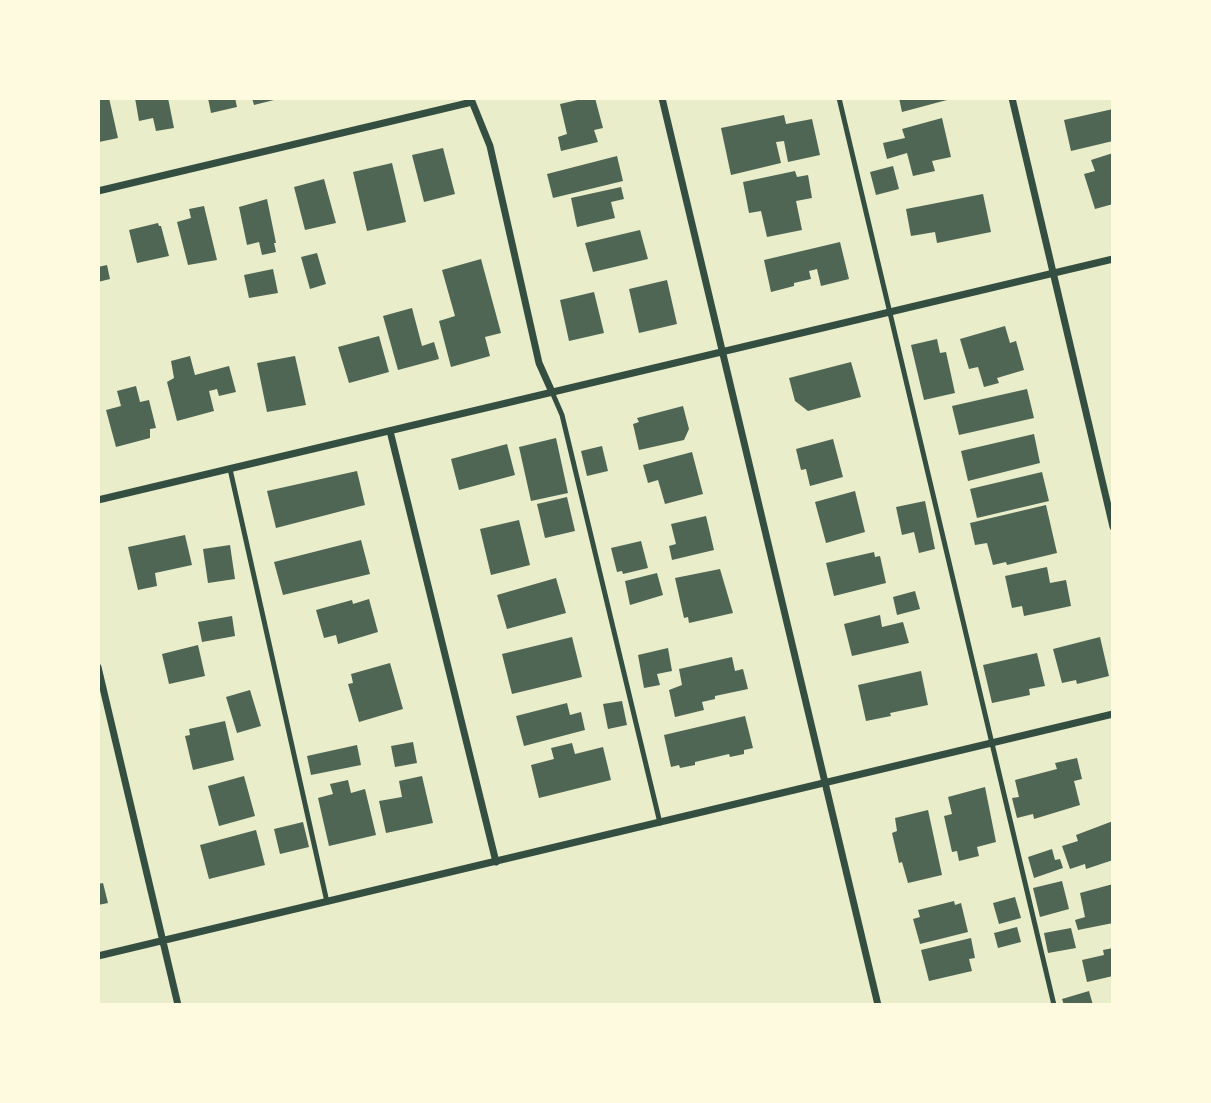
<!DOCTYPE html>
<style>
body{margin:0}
#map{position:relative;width:1211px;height:1103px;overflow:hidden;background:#e9edc9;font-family:"DM Sans",sans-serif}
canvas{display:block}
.frame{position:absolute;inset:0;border:100px solid #fefae0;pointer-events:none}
</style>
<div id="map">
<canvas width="1211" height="1103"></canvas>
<div class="frame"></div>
</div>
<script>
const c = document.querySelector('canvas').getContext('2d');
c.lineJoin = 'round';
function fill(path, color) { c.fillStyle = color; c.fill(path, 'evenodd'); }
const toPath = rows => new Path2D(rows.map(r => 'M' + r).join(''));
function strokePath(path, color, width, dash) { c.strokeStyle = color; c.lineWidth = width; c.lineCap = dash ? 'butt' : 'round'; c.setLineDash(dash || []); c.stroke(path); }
fill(toPath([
 [98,98,109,98,118,138,99,142],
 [135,98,168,98,174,128,156,131,153,118,139,121],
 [208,98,235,98,237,107,211,113],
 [252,98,278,98,278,99,254,105],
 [586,98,595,98,603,128,594,130,598,142,561,151,558,137,567,134,560,104],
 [899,98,947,98,947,100,902,112],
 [1113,109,1113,141,1071,151,1064,120],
 [784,115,786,124,812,119,820,155,788,162,784,141,776,142,781,163,731,175,721,128],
 [942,118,951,157,932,161,935,171,913,176,907,153,887,159,883,143,905,138,902,129],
 [443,148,455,194,424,202,412,155],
 [1113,153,1113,204,1095,209,1084,174,1095,171,1091,160],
 [617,156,623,181,553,198,547,174],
 [392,163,406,222,367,231,353,172],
 [893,166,899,189,876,195,870,172],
 [795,171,797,177,808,175,812,198,796,201,802,230,767,237,761,211,749,213,743,182],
 [324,179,336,223,305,230,294,187],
 [621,187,624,199,611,202,615,218,577,227,571,198],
 [983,194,991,232,937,243,935,232,911,236,906,209],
 [267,199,276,243,274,243,276,252,262,255,259,242,247,245,239,207],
 [204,206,217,260,188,265,177,222,191,218,189,209],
 [158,223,159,226,161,226,169,256,137,263,129,230],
 [640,230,648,259,593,272,585,243],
 [840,242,849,279,821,286,817,269,809,271,811,279,794,283,794,286,771,292,764,260],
 [317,253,326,284,310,289,301,257],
 [481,259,501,333,485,337,490,356,451,367,439,321,455,316,442,270],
 [107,265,110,279,98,282,98,267],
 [273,269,278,293,249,298,244,275],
 [667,280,677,324,639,333,629,289],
 [594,292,604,333,569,341,560,300],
 [412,308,422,346,434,342,439,359,398,370,383,316],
 [1005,326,1010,343,1016,341,1024,370,997,378,999,383,984,387,978,367,969,369,960,339],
 [379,336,389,372,349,383,338,347],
 [937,339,940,353,946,352,955,393,924,400,911,345],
 [190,356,195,375,229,366,236,392,219,396,217,389,209,391,214,411,177,421,167,382,174,378,171,361],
 [295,356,306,405,267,412,257,363],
 [851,362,861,397,808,411,795,401,789,378],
 [136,386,140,402,149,400,156,428,150,429,150,438,116,447,106,410,121,406,117,391],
 [1027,389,1034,418,959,435,952,406],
 [683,406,689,429,684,440,639,450,633,424,639,422,637,418],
 [1034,434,1040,463,968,481,961,451],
 [556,438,568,493,531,501,519,447],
 [833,439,843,477,810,486,806,469,801,470,796,449],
 [507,444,515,475,459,490,451,459],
 [602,446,608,471,587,476,581,451],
 [692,452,703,494,665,504,658,480,648,483,643,465],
 [357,471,365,505,276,528,267,491],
 [1042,472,1049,501,977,518,970,489],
 [855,491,865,532,826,543,815,502],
 [567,497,575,531,545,538,537,504],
 [925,501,935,549,919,553,914,532,902,535,896,507],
 [1046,505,1057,553,1007,565,1006,562,993,565,987,543,975,545,970,523],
 [706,516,714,550,672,560,669,546,676,544,671,524],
 [519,520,530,565,491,575,480,529],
 [185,535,192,565,155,573,157,586,138,590,128,547],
 [361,540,370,574,283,595,274,562],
 [641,541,648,568,623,574,622,571,617,572,611,548],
 [230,545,235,579,208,583,203,549],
 [874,552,875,557,880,556,886,583,834,596,826,563],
 [1047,567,1050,583,1066,580,1071,606,1024,616,1022,606,1012,608,1005,576],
 [720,569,733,613,689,623,688,617,684,618,675,578],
 [657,573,663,595,630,605,625,581],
 [556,578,566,613,507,629,497,595],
 [915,591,920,609,897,615,893,597],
 [369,599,378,632,338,644,336,635,324,638,316,610,352,600,353,604],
 [880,615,882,627,903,622,909,643,852,656,844,624],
 [232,616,235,636,202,642,198,622],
 [572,637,582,677,512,694,502,654],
 [1100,637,1109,676,1077,684,1076,680,1062,683,1053,649],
 [198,645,205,676,169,684,162,654],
 [668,648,672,671,657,674,660,685,644,688,638,655],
 [1037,653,1045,686,1029,689,1030,695,992,703,983,665],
 [732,657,735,671,743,669,748,689,715,696,715,699,702,702,704,710,675,717,669,690,682,685,679,669],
 [390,663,403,709,359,722,348,684,353,683,351,674],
 [921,671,928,705,890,713,891,716,866,721,858,685],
 [250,690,261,726,237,733,226,697],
 [622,701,627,725,608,729,603,704],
 [567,703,570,715,581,712,585,730,524,746,516,716],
 [745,716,753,748,744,750,744,754,730,757,729,754,695,762,695,765,680,768,679,765,671,767,664,735],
 [225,721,234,760,193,770,185,736,190,735,189,729],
 [413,742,417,763,395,767,391,746],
 [572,743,575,754,603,747,611,780,539,798,531,765,554,759,551,748],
 [357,745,361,765,311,775,307,756],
 [1077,758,1082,779,1074,781,1080,805,1034,819,1033,814,1017,818,1012,798,1019,797,1015,780,1057,769,1055,763],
 [244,776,255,816,219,826,208,786],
 [422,776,433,823,386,833,379,801,402,797,399,781],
 [348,780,351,793,365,789,376,835,329,846,318,798,333,794,330,784],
 [985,787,996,842,977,847,979,856,959,861,957,851,952,852,944,816,952,814,948,797],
 [928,810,942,875,908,883,902,862,899,863,892,833,897,831,895,818],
 [1113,821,1113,860,1086,869,1085,864,1070,869,1062,846,1078,841,1076,835],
 [303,822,309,847,280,854,274,829],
 [256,830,265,865,209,879,200,845],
 [1052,849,1055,860,1060,859,1063,868,1034,878,1028,857],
 [1062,881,1069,909,1040,917,1033,888],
 [103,883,108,903,98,905,98,884],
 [1113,884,1113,923,1078,930,1075,920,1085,917,1080,893],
 [1015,897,1021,918,999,924,993,903],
 [954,901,955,905,961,903,968,932,920,944,913,919,920,917,918,910],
 [1017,927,1021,942,998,948,994,933],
 [1071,928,1076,948,1048,953,1044,933],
 [971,938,975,958,969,959,972,971,929,981,921,950],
 [1113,948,1113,976,1087,982,1082,960,1104,955,1103,950],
 [1089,991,1093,1005,1064,1005,1062,999]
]), '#4f6655');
strokePath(toPath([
 [839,98,1054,1005],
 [552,392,562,415,660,823],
 [230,469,327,902]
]), '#344e41', 5);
strokePath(toPath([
 [662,98,878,1005],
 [1012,98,1113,527],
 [471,99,490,146,539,363,552,392],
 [98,191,472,102],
 [390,431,496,862],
 [98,500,1113,259],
 [98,667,178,1005],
 [98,956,1113,714]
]), '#344e41', 7);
</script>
